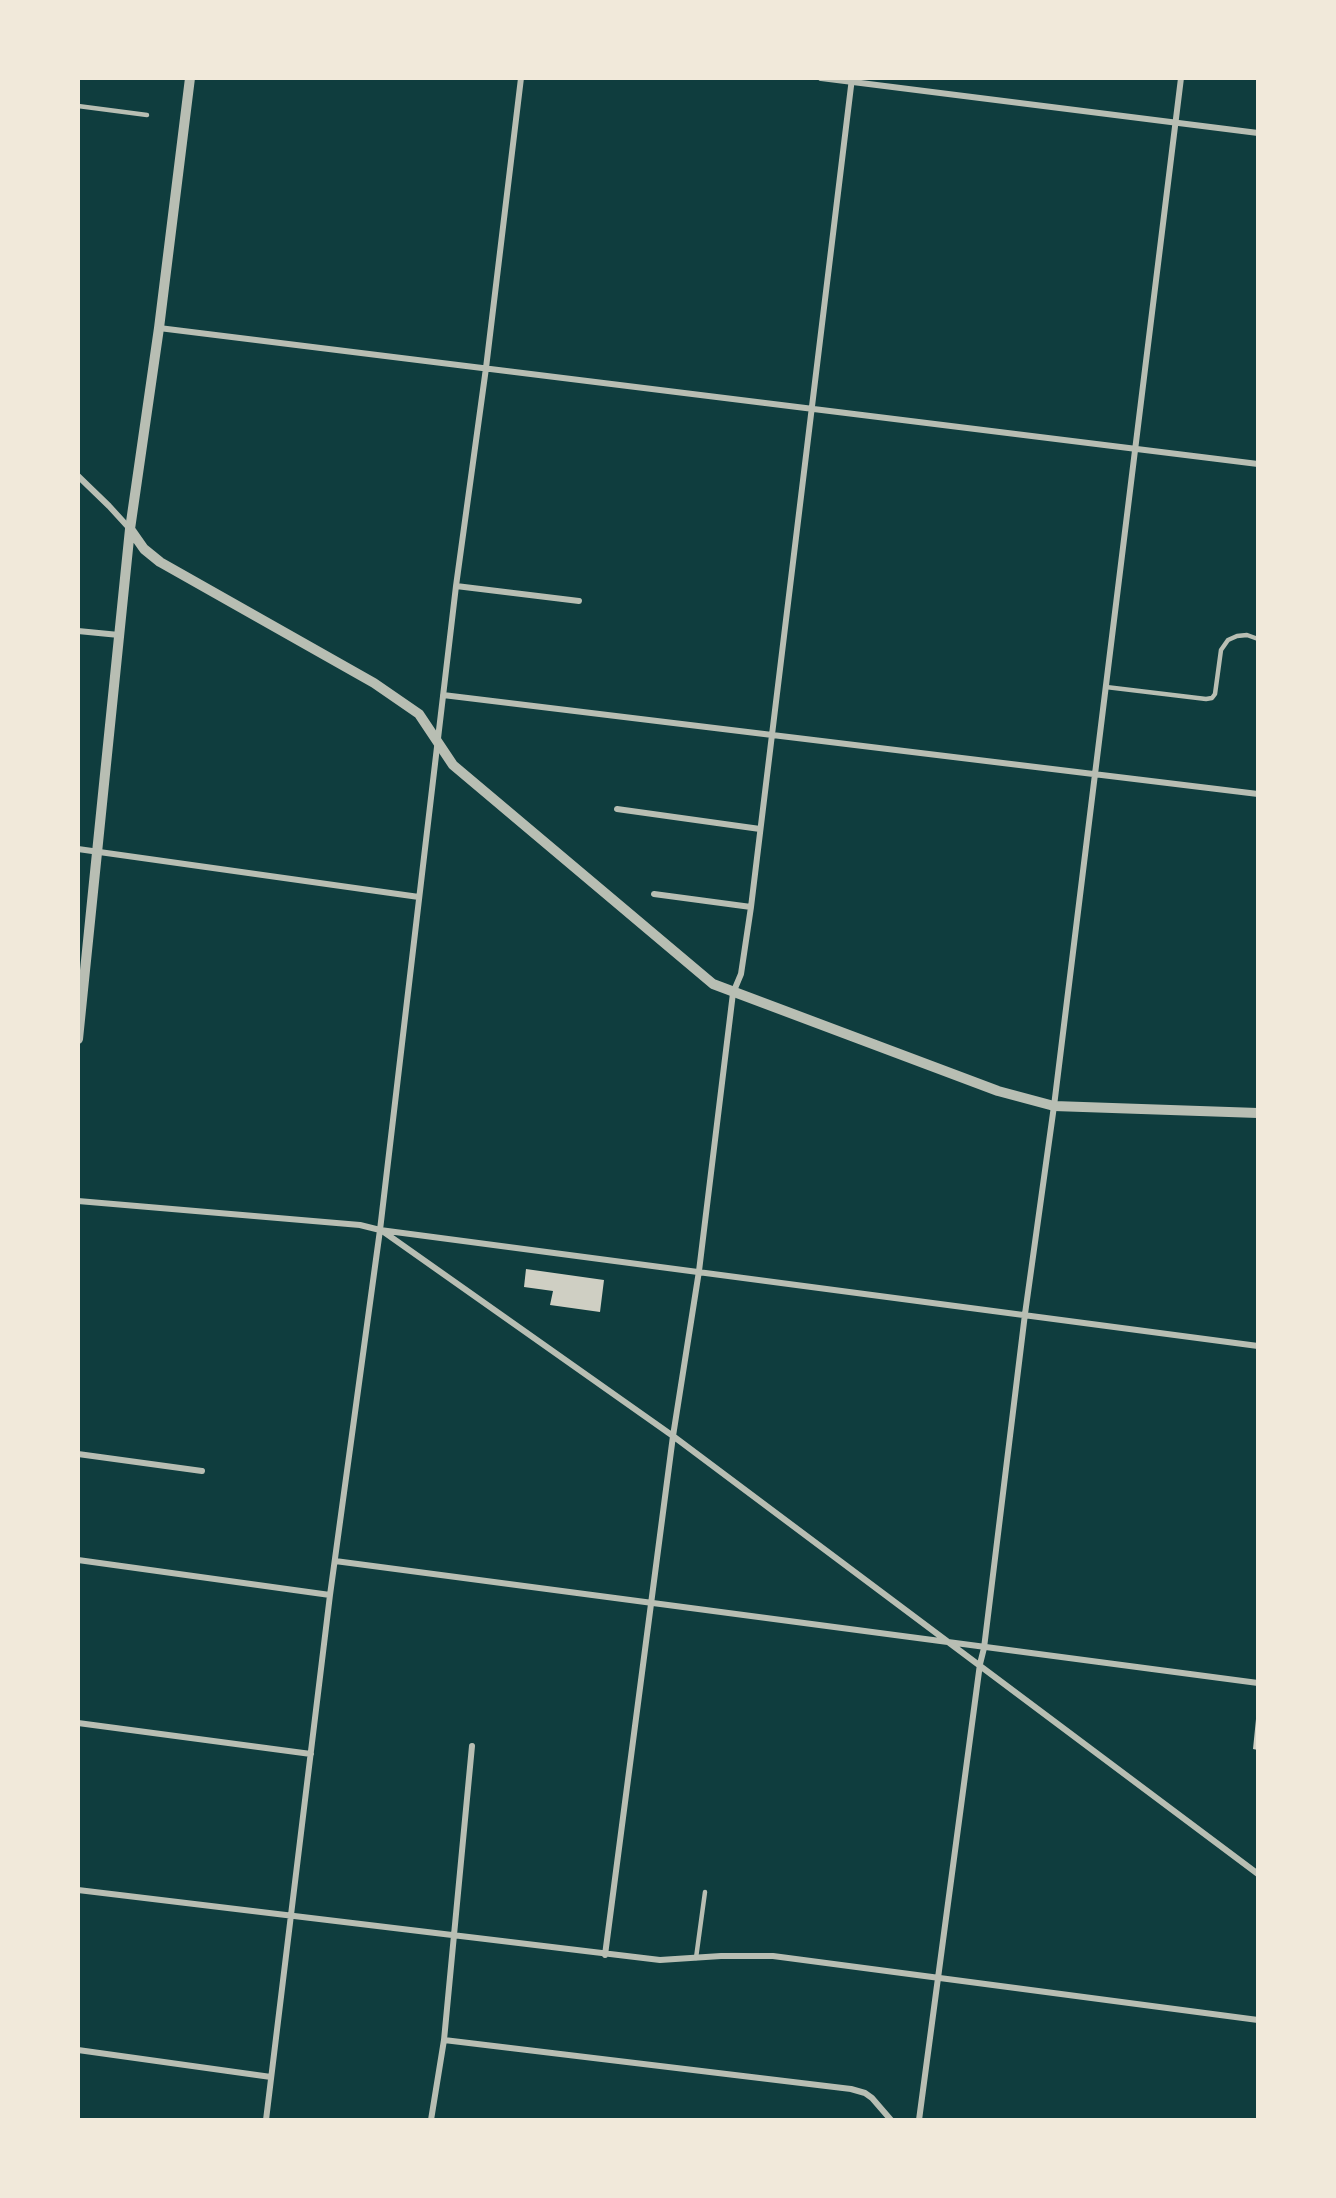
<!DOCTYPE html>
<style>
body{margin:0}
#map{position:relative;width:1336px;height:2198px;overflow:hidden;background:#0f3d3e;font-family:"Times New Roman",serif}
canvas{display:block}
.frame{position:absolute;inset:0;border:80px solid #f1e9da;pointer-events:none}
</style>
<div id="map">
<canvas width="1336" height="2198"></canvas>
<div class="frame"></div>
</div>
<script>
const c = document.querySelector('canvas').getContext('2d');
c.lineJoin = 'round';
function fill(path, color) { c.fillStyle = color; c.fill(path, 'evenodd'); }
const toPath = rows => new Path2D(rows.map(r => 'M' + r).join(''));
function strokePath(path, color, width, dash) { c.strokeStyle = color; c.lineWidth = width; c.lineCap = dash ? 'butt' : 'round'; c.setLineDash(dash || []); c.stroke(path); }
fill(toPath([
 [526,1269,604,1280,600,1312,550,1305,553,1291,524,1287],
 [1256,1719,1258,1719,1258,1750,1253,1749]
]), '#cfcfc3');
strokePath(toPath([
 [78,106,147,115],
 [1106,687,1206,699,1212,698,1215,694,1221,650,1228,640,1237,636,1247,635,1258,639],
 [696,1958,705,1892]
]), '#b8beb3', 4.5);
strokePath(toPath([
 [821,78,1258,133],
 [159,328,1258,464],
 [78,476,109,506,130,529],
 [456,586,579,601],
 [78,631,119,635],
 [443,695,1258,794],
 [617,809,760,829],
 [78,849,419,897],
 [654,894,751,907],
 [78,1201,360,1225,380,1230,1258,1346],
 [381,1230,673,1436,1258,1874],
 [78,1454,202,1471],
 [78,1560,330,1595],
 [335,1561,1258,1683],
 [78,1723,311,1754],
 [78,1890,660,1960,721,1956,773,1956,1258,2020],
 [605,1955,673,1436,699,1271,733,993,741,974,751,907,852,78],
 [444,2040,851,2089,865,2093,872,2098,891,2120],
 [78,2050,271,2077],
 [266,2120,330,1595,380,1230,456,586,486,368,521,78],
 [431,2120,444,2040,472,1746],
 [919,2120,980,1664,984,1648,1025,1314,1054,1106,1181,78]
]), '#b8beb3', 6);
strokePath(toPath([
 [130,529,144,549,160,562,374,683,419,714,453,765,713,984,998,1091,1054,1106,1258,1113],
 [78,1039,130,529,159,328,190,78]
]), '#b8beb3', 10);
</script>
